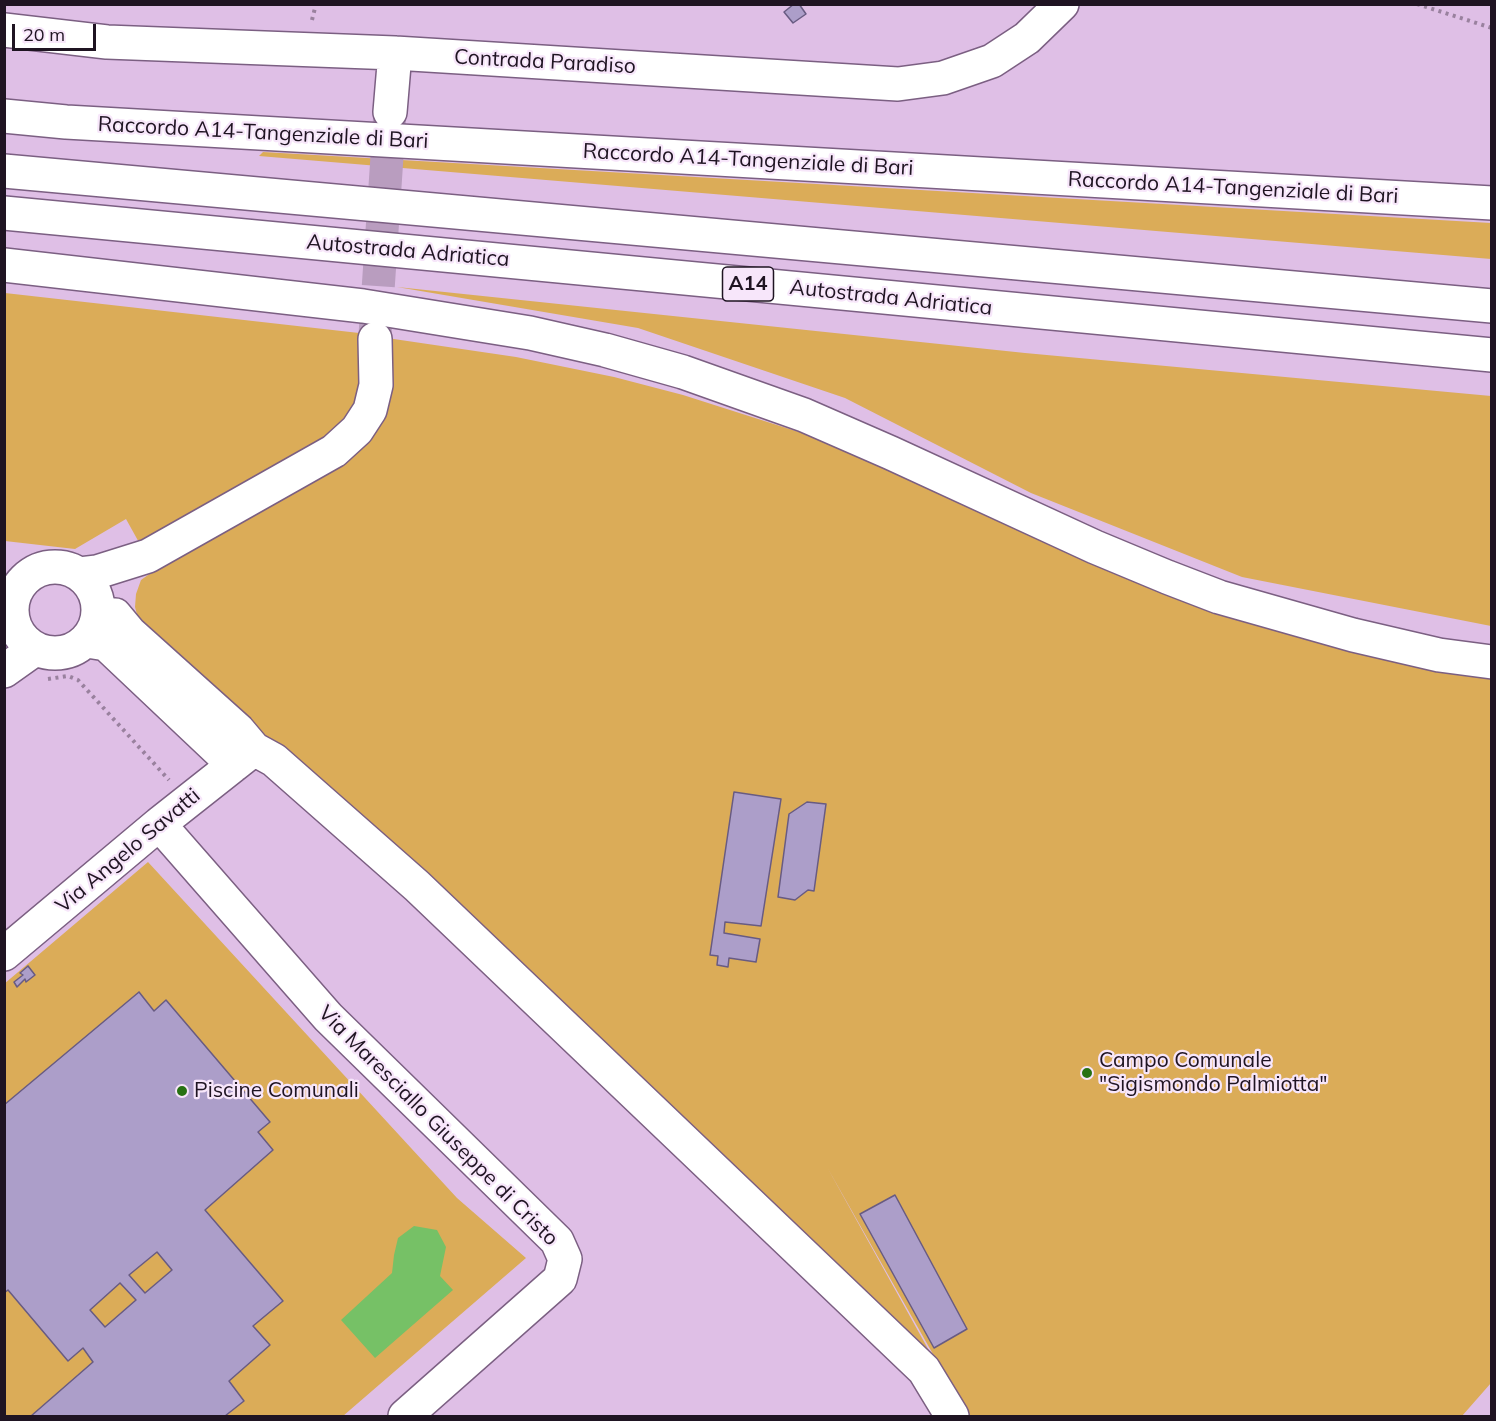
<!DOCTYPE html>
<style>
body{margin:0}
#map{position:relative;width:1496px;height:1421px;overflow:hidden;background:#dfbfe6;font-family:Mulish,sans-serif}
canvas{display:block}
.frame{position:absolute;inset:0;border:6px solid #1f1422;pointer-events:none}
.scale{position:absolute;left:12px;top:24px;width:84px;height:27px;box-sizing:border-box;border:3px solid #1f1422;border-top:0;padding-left:8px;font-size:18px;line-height:21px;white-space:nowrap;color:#1f1422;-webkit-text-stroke:4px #f7e6fa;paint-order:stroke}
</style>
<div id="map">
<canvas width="1496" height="1421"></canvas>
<div class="frame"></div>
<div class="scale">20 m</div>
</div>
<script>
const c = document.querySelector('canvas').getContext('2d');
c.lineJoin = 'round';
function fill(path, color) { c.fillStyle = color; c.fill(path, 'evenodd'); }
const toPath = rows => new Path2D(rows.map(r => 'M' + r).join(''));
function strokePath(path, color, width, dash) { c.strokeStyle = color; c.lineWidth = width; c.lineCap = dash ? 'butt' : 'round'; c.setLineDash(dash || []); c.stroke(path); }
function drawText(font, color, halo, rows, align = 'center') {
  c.font = font + ' Mulish,sans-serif'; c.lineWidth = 4.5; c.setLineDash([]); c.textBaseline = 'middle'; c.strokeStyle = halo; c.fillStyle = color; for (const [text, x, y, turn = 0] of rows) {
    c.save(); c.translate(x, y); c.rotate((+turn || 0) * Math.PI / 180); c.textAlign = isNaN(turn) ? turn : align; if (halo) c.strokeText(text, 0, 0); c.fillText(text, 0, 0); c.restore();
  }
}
fill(toPath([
 [263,152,1491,223,1491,259,259,156],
 [397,287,1025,353,1491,396,1491,626,1242,577,1031,493,845,398,638,328],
 [5,293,368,334,355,409,328,439,141,546,126,519,75,549,5,541],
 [387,338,516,357,614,377,683,395,802,433,906,475,1491,674,1491,1383,1462,1416,968,1416,827,1167,937,1365,139,622,135,607,136,594,141,580,155,570,334,465],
 [148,862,457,1198,526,1258,343,1416,5,1416,4,984]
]), '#dbac58');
fill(toPath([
 [414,1226,437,1230,446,1247,440,1276,453,1290,375,1358,341,1320,392,1273,394,1255,398,1238]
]), '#76c166');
const building = toPath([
 [794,4,799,4,806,14,793,23,784,12,794,4],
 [734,792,781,799,761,926,725,922,724,933,760,939,756,962,729,958,728,967,717,965,718,956,710,955,734,792],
 [807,802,826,804,814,891,808,890,795,900,778,897,789,814,807,802],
 [28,966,35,975,26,982,25,979,17,987,14,982,23,975,20,973,28,966],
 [139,992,154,1011,166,1000,270,1122,258,1132,273,1150,205,1210,283,1301,253,1326,270,1345,229,1381,244,1401,225,1416,31,1416,93,1362,83,1348,68,1361,8,1290,4,1293,4,1105,139,992],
 [157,1252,172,1270,145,1293,129,1275,157,1252],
 [120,1283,136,1300,105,1327,90,1310,120,1283],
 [895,1195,967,1329,934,1348,860,1214,895,1195]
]);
fill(building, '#ac9ec9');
strokePath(building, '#685b82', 1.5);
strokePath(toPath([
 [375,335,390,112]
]), '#b99dbf', 33, [33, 16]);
const minor = toPath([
 [4,30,107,42,395,53,898,84,943,78,992,61,1027,38,1062,4],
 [390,112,395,53],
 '12 610a43 43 0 1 1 86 0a43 43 0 1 1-86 0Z',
 [80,574,97,572,148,556,334,451,357,430,370,410,376,385,375,339],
 [98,616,115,615,130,633,238,730,254,749,274,760,417,886,924,1370,952,1416],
 [87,641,106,644,234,765],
 [4,671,35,649],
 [159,824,328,1017,557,1241,565,1259,560,1279,405,1416],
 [4,954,159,824,254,749]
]);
const highway = toPath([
 [4,116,66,122,1492,203],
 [4,171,1492,306],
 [4,213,1492,355],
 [4,265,363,306,530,333,605,350,683,372,804,415,891,453,1095,547,1167,577,1219,597,1353,635,1439,655,1492,662]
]);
strokePath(minor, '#7b5f82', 36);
strokePath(highway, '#7b5f82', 36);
strokePath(toPath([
 [1417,4,1492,28],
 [312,20,316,4],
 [48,679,68,676,78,680,169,780]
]), '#99819e', 4, [3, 4.5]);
strokePath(minor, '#fff', 33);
strokePath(highway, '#fff', 33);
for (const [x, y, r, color] of [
 [1087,1073,6,"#277113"],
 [182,1091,6,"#277113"]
]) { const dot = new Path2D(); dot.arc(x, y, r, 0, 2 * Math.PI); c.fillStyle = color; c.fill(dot); strokePath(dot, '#f7e6fa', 2); }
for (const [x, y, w] of [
 [748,284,51]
]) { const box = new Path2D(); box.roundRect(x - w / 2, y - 17, w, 34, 4.5); c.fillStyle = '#f7e6fa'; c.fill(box); strokePath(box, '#1f1422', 1.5); }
drawText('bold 20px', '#1f1422', null, [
 ["A14",748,284]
]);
drawText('21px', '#1f1422', '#f7e6fa', [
 ["Contrada Paradiso",545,62,3],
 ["Raccordo A14-Tangenziale di Bari",263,133,3],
 ["Raccordo A14-Tangenziale di Bari",748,160,3],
 ["Raccordo A14-Tangenziale di Bari",1233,188,3],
 ["Autostrada Adriatica",408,251,5],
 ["Autostrada Adriatica",891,298,6],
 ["Via Angelo Savatti",128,851,-40],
 ["Via Maresciallo Giuseppe di Cristo",438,1126,45]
]);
drawText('21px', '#1f1422', '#f7e6fa', [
 ["Campo Comunale",1099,1061],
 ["\"Sigismondo Palmiotta\"",1099,1085],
 ["Piscine Comunali",194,1091]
], 'left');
</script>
